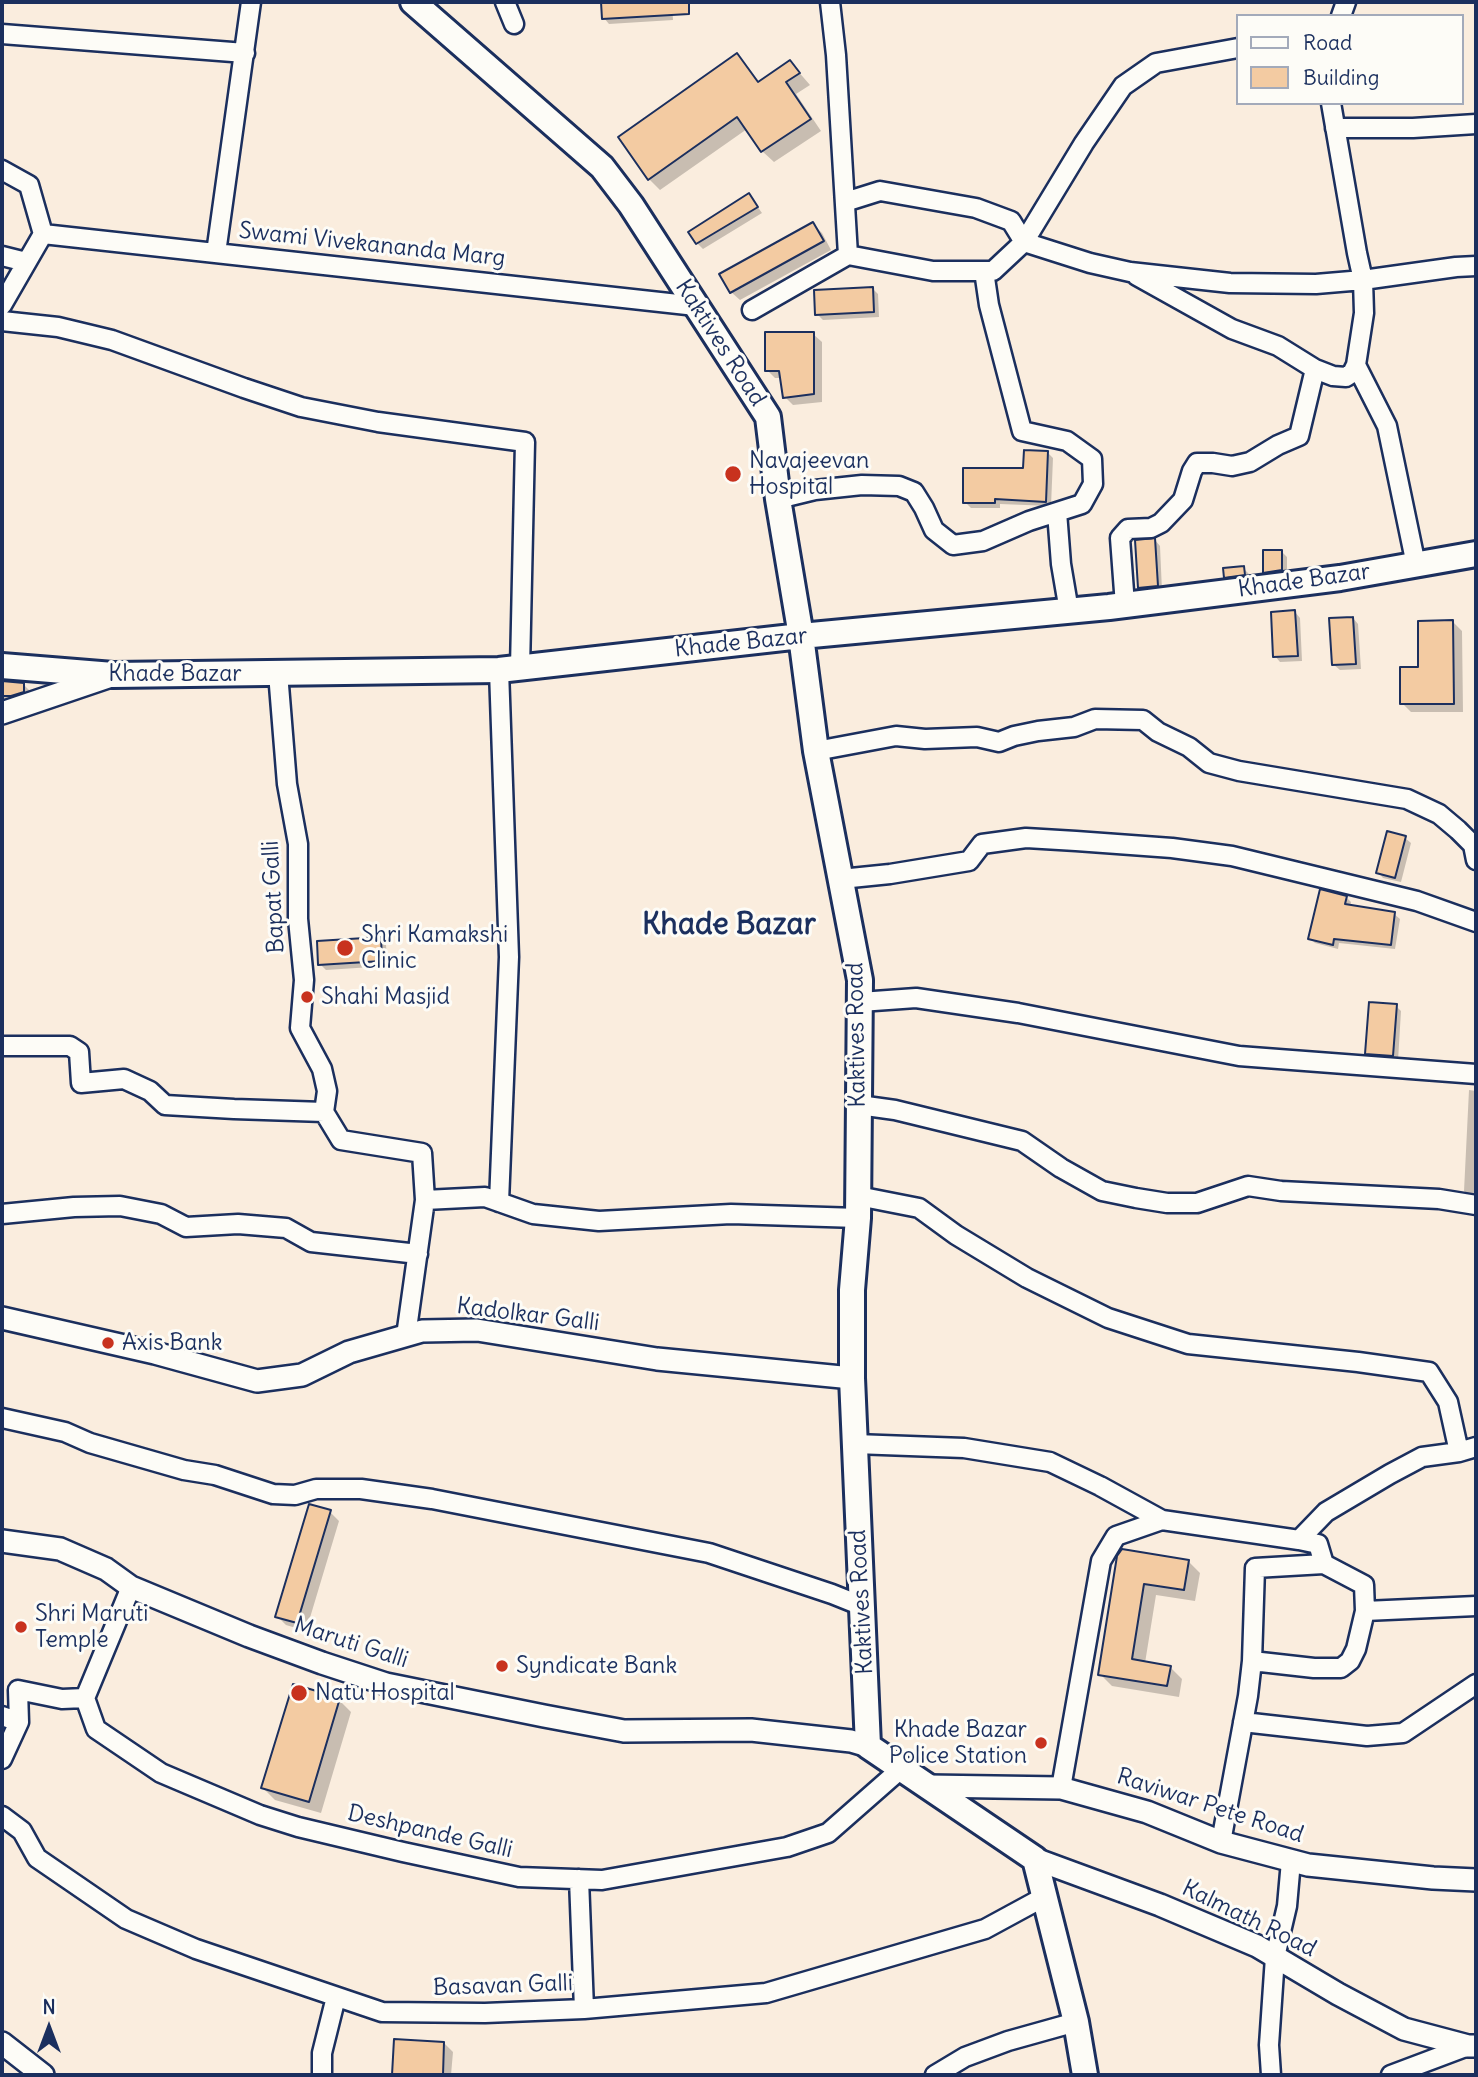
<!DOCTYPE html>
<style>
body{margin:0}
#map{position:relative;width:1478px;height:2077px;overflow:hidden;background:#faedde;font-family:Delius,sans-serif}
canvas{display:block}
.frame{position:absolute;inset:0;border:4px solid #1b2f5e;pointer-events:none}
.legend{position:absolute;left:1236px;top:14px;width:228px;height:91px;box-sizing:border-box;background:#fdfcf7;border:2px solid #a3aaba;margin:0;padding:9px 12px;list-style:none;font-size:21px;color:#1b2f5e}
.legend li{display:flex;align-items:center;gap:14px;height:35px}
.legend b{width:35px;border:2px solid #a3aaba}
.north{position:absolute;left:14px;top:1993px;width:70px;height:70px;-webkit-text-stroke:5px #fdfcf7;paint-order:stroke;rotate:0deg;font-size:19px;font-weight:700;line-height:28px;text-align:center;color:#1b2f5e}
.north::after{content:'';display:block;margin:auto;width:24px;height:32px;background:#1b2f5e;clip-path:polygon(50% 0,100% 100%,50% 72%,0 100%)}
</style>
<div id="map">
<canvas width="1478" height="2077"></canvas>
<div class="frame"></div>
<ul class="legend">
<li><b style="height:9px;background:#fdfcf7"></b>Road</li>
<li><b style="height:19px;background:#f3cba2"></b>Building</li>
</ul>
<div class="north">N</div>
</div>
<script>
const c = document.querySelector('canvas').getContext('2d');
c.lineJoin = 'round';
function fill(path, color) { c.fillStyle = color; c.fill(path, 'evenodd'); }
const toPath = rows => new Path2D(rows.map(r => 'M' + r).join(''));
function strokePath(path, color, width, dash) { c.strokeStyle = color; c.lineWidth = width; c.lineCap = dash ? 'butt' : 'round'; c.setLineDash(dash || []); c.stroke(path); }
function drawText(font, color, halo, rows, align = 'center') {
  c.font = font + ' Delius,sans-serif'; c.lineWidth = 6; c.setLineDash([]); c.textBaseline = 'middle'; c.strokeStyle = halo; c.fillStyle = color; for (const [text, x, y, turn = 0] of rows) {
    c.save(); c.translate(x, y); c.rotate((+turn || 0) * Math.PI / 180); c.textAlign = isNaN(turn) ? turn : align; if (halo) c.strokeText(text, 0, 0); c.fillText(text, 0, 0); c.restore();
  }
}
fill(toPath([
 [628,2,669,2,672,5,673,20,609,24,604,18,603,3],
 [737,56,748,67,760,83,790,62,810,85,796,94,821,131,774,162,762,151,747,129,660,190,649,179],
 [749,195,762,213,703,249,697,243],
 [813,224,822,233,831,250,740,300,731,292],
 [872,288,878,294,879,317,823,320,817,314],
 [813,334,822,342,822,402,793,405,785,397,782,378,775,378,767,370],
 [1047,452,1053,458,1051,506,1000,504,1000,508,971,508,965,502,1025,470],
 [1155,540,1160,546,1162,591,1145,593,1139,588],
 [1281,551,1287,557,1287,575,1270,577,1265,572],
 [1243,568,1249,574,1250,580,1231,582,1226,577],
 [1295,612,1300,618,1302,661,1280,662,1275,656],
 [1353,618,1358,624,1361,669,1340,670,1334,665],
 [1453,622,1462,631,1463,712,1411,712,1402,703,1420,669],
 [2,682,23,684,29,690,29,697,17,701,2,701],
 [1405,838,1411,843,1401,882,1383,878,1378,872],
 [1346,897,1351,902,1350,907,1394,914,1400,919,1395,949,1339,943,1338,949,1315,943,1310,938],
 [380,939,386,944,387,966,326,970,320,964],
 [1396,1006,1401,1011,1398,1061,1372,1059,1367,1053],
 [1469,1090,1476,1091,1476,1200,1473,1200,1464,1191],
 [330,1512,339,1521,306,1631,286,1625,277,1616],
 [1119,1557,1188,1561,1200,1573,1195,1601,1156,1595,1145,1663,1170,1667,1182,1679,1179,1697,1112,1686,1100,1674],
 [339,1700,351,1712,321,1813,275,1800,263,1788],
 [396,2041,444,2043,453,2052,451,2075,394,2075]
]), '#0003');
const building = toPath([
 [601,2,689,2,689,14,602,19,601,2],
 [737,53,758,82,790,60,800,73,786,82,811,119,761,152,737,117,648,180,618,137,737,53],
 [749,193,758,207,696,244,688,232,749,193],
 [813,222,824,241,730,293,719,274,813,222],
 [873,287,874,312,815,315,814,290,873,287],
 [765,332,814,332,814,394,783,398,779,371,765,371,765,332],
 [1024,450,1048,451,1046,502,995,499,995,503,963,503,963,468,1023,468,1024,450],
 [1155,538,1158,586,1138,588,1135,540,1155,538],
 [1263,550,1282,550,1282,570,1263,573,1263,550],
 [1244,566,1245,575,1224,578,1223,568,1244,566],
 [1295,610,1298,656,1273,657,1271,612,1295,610],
 [1353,617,1356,664,1332,665,1329,618,1353,617],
 [1453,620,1454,704,1400,704,1400,667,1418,667,1418,621,1453,620],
 [2,681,24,683,24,692,11,696,2,696,2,681],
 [1387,831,1406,836,1395,878,1376,873,1387,831],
 [1320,889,1347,896,1345,904,1395,912,1391,945,1334,939,1333,945,1308,939,1320,889],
 [381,937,382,961,318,965,317,941,381,937],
 [1369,1002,1397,1004,1393,1056,1365,1054,1369,1002],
 [309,1504,331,1510,297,1623,275,1617,309,1504],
 [1122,1549,1189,1560,1184,1590,1144,1584,1132,1659,1171,1666,1167,1686,1098,1675,1117,1556,1122,1549],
 [293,1684,340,1698,309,1802,261,1788,293,1684],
 [394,2039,444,2042,443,2075,392,2075,394,2039]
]);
fill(building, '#f3cba2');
strokePath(building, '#1b2f5e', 2);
const minor = toPath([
 [505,2,514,24],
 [1341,16,1346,2],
 [2,34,245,53],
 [1335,128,1413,128,1476,124],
 [2,170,29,185,43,234],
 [845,202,880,191,976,208,1011,221,1024,242,1084,143,1123,86,1156,63,1238,48],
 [43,234,696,306],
 [216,253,251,2],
 [848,255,933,271,993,271,1024,242,1090,263,1130,272,1230,283,1316,284,1363,280,1456,267,1476,266],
 [2,256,26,262],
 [1137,276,1232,329,1278,346,1315,369,1333,376,1346,377,1352,373,1356,365,1364,313,1363,280,1357,253,1331,103],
 [2,305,43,234],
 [752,310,848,255,836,55,830,2],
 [2,321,58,327,112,340,244,388,301,407,378,422,525,442,520,668],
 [1356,365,1387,426,1416,565],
 [778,499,815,490,862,485,899,486,914,492,924,508,934,530,953,545,983,541,1029,521,1082,504,1093,484,1092,459,1067,441,1022,431,989,305,984,271],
 [1057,512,1061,564,1069,611],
 [1125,605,1120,538,1128,529,1151,528,1161,523,1183,500,1192,471,1197,463,1213,463,1232,466,1250,462,1278,445,1299,436,1315,369],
 [278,673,287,784,298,844,298,919,304,980,300,1028,322,1069,327,1091,324,1112],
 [816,751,896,736,925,739,977,737,999,742,1014,736,1038,731,1074,727,1095,719,1143,720,1158,732,1189,747,1209,763,1239,771,1407,799,1439,814,1458,830,1473,845,1476,860],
 [841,879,890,874,969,861,982,844,1026,838,1076,841,1172,848,1232,856,1417,901,1476,922],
 [860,1002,916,998,1018,1013,1239,1056,1476,1074],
 [2,1046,70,1046,79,1052,81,1083,124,1079,150,1091,165,1105,234,1109,324,1112,341,1140,422,1153,425,1200],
 [859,1105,895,1110,1022,1141,1061,1168,1102,1191,1136,1198,1167,1203,1197,1203,1248,1186,1281,1191,1439,1199,1476,1205],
 [858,1196,919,1208,956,1235,1027,1278,1108,1318,1188,1344,1358,1362,1429,1372,1448,1402,1459,1452],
 [499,1202,509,957,499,670],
 [2,1214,74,1207,120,1206,161,1214,186,1227,238,1224,286,1228,311,1242,418,1254],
 [406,1336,425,1200,485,1197,533,1214,599,1221,731,1214,858,1218],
 [2,1418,65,1432,90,1443,184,1470,215,1475,273,1494,295,1495,316,1489,361,1489,432,1499,709,1553,832,1594,862,1606],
 [855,1444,964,1448,1050,1462,1100,1486,1162,1520,1299,1540,1326,1512,1390,1474,1422,1457,1459,1452,1476,1447],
 [1299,1540,1318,1544,1324,1564,1364,1585,1365,1611,1476,1606],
 [131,1587,85,1698,96,1729,161,1773,260,1815,298,1827,403,1852,519,1877,602,1880,787,1847,828,1833,902,1768],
 [1252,1661,1255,1568,1324,1564],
 [2,1716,19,1722],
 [1243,1722,1367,1736,1403,1733,1476,1684],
 [2,1759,19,1722,18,1690,62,1699,85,1698],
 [1061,1788,1101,1561,1116,1536,1162,1520],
 [2,1816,22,1831,37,1858,126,1919,196,1949,382,2012,485,2013,584,2009,766,1993,985,1929,1044,1897],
 [1221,1842,1248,1696,1252,1661,1314,1668,1341,1668,1350,1661,1356,1649,1365,1611],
 [579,1879,584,2009],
 [322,2075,322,2053,336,1997],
 [935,2075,965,2057,1008,2041,1076,2022],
 [1271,2075,1269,2045,1275,1957,1287,1906,1291,1861],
 [1391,2075,1468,2046]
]);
const tertiary = toPath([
 [2,713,111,676],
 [2,1318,155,1353,257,1381,302,1375,349,1352,422,1331,477,1330,657,1359,852,1378],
 [2,1541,60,1549,106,1569,131,1587,249,1636,322,1663,386,1684,544,1716,624,1731,751,1730,851,1741,868,1746],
 [928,1786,1061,1788,1147,1812,1221,1842,1308,1865,1433,1878,1476,1880],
 [1035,1859,1160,1905,1257,1946,1338,1994,1404,2029,1468,2046,1476,2046],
 [2,2043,43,2075]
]);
const secondary = toPath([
 [413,2,602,167,631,205,768,417,778,499,801,636,816,751,860,980,858,1218,852,1290,852,1378,868,1746,1035,1859,1076,2022,1085,2075],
 [2,666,113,675,499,670,801,636,1109,607,1340,578,1476,554]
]);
strokePath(minor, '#1b2f5e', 23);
strokePath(tertiary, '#1b2f5e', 26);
strokePath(secondary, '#1b2f5e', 30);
strokePath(minor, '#fdfcf7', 18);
strokePath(tertiary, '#fdfcf7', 21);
strokePath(secondary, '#fdfcf7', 24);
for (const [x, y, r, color] of [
 [733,474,9,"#c8321e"],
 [345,948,9,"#c8321e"],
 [307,997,7,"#c8321e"],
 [108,1343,7,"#c8321e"],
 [21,1627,7,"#c8321e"],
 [502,1666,7,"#c8321e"],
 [299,1693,9,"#c8321e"],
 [1041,1743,7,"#c8321e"]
]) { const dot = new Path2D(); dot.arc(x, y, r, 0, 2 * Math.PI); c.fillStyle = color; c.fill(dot); strokePath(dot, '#fdfcf7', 2.5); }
drawText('23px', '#1b2f5e', '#fdfcf7', [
 ["Swami Vivekananda Marg",372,245,6],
 ["Kaktives Road",720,343,57],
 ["Khade Bazar",1304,581,-8],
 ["Khade Bazar",741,643,-6],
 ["Khade Bazar",175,674],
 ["Bapat Galli",274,897,-93],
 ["Kaktives Road",857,1035,-91],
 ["Kadolkar Galli",528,1315,7],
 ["Kaktives Road",862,1602,-93],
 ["Maruti Galli",351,1643,18],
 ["Raviwar Pete Road",1210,1806,18],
 ["Deshpande Galli",430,1832,13],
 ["Kalmath Road",1249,1919,26],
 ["Basavan Galli",503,1986,-2]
]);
drawText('23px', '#1b2f5e', '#fdfcf7', [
 ["Navajeevan",749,461],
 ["Hospital",749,487],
 ["Shri Kamakshi",361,935],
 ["Clinic",361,961],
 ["Shahi Masjid",321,997],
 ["Axis Bank",122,1343],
 ["Shri Maruti",35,1614],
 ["Temple",35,1640],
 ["Syndicate Bank",516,1666],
 ["Natu Hospital",315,1693],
 ["Khade Bazar",1027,1730,"right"],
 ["Police Station",1027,1756,"right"]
], 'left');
drawText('bold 30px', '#1b2f5e', '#fdfcf7', [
 ["Khade Bazar",729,925]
]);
</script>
